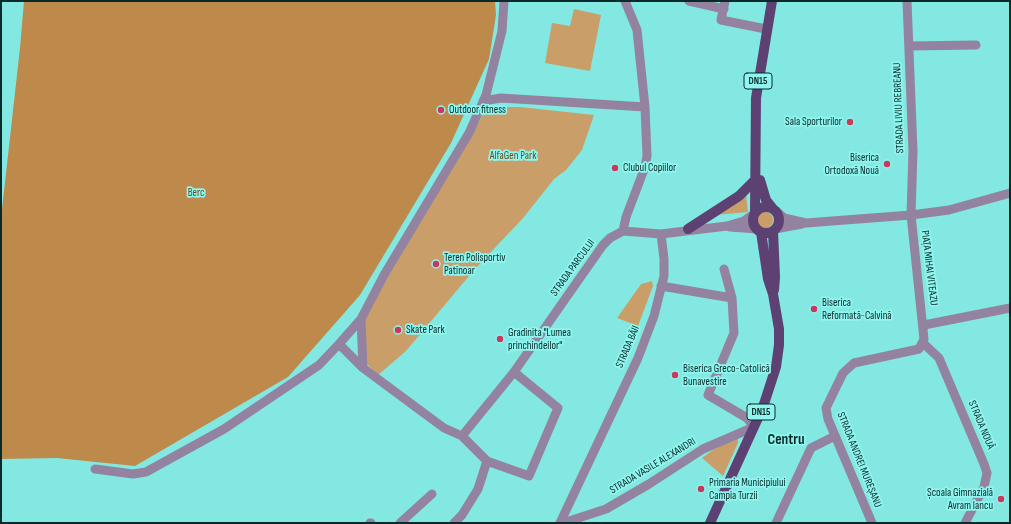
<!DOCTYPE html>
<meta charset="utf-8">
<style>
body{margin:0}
#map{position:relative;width:1011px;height:524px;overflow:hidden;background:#82e8e1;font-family:"Sofia Sans Condensed",sans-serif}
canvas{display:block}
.frame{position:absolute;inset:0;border:2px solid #082a28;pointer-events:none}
</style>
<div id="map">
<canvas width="1011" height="524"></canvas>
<div class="frame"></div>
</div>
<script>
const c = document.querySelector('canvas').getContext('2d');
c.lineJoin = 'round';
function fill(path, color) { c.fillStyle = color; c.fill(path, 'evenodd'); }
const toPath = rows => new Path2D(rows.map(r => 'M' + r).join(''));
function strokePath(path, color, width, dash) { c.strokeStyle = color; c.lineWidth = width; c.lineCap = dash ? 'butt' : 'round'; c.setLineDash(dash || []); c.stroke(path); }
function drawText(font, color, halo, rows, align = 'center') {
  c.font = font + ' "Sofia Sans Condensed",sans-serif'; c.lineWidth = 3.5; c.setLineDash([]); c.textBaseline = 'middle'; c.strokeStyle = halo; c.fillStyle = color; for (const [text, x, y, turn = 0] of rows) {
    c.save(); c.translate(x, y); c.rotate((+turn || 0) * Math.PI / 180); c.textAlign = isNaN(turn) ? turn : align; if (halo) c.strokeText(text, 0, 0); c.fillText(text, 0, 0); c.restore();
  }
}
fill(toPath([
 [574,9,601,15,590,71,545,63,552,23,570,26],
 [495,107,520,107,594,115,582,150,566,170,554,179,524,217,474,270,406,351,378,375,365,362,365,317,368,311,484,113],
 [746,195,748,212,715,215],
 '757 220a8 8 0 1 1 16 0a8 8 0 1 1-16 0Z',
 [652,281,653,286,638,326,617,318,641,284],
 [738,437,738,443,723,476,702,458,713,450]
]), '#ca9e69');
fill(toPath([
 [24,1,495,1,496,15,489,59,451,143,360,295,288,377,135,466,57,458,1,459,1,218,20,48]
]), '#bd8a4b');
strokePath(toPath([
 [689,1,724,9],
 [725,1,721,20,766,29],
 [909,46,976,45],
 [483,101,501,98,645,107],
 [776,211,784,218,806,223,911,215,949,210,1010,193],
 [730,227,757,229],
 [775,229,802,224],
 [623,231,626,217,645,167,647,156,645,107,637,30,625,1],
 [623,231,661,234,727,226,744,221,754,214],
 [724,269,732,298],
 [361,319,339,344,363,368],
 [924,325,1010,308],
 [923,343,939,358,984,464,987,473,984,487,965,523],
 [462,436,514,372,603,245,610,238,623,231],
 [487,461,529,476,558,408,514,372],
 [95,469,133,474,146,472,224,429,319,365,339,344],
 [370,523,371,523],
 [400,523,432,494],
 [454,523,462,515,478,489,487,461,462,436,444,428,363,368,361,319,384,275,469,133,486,95,502,31,504,1],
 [560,523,638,358,654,316,664,276,664,259,661,234],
 [563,523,606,509,649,484,703,449,754,427,747,418,708,395,734,333,732,298,661,286],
 [776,523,811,448,835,436],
 [872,523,828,419,826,408,843,373,854,363,919,349,924,339,911,215,913,151,907,1]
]), '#9383a0', 9);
strokePath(toPath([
 [760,180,766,200,774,210],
 '753 220a13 13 0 1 1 26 0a13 13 0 1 1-26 0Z',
 [755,212,756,98,772,1],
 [688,229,739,196,754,181],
 [773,231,775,277,774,290],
 [710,523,763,407,776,367,779,345,779,329,773,294,768,279,761,232]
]), '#5e4173', 10);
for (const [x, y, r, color] of [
 [441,110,4,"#c8395d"],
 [850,122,4,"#c8395d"],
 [887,164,4,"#c8395d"],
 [615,168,4,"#c8395d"],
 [436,264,4,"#c8395d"],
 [814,309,4,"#c8395d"],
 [398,330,4,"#c8395d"],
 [500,339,4,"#c8395d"],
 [675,375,4,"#c8395d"],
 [701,489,4,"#c8395d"],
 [1001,499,4,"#c8395d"]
]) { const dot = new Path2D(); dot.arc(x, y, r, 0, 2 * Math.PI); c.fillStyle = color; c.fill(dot); strokePath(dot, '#90f5ee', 1.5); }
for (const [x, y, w] of [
 [758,81,28],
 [761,412,28]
]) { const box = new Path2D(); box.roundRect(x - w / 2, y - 8, w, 16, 3); c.fillStyle = '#90f5ee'; c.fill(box); strokePath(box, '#082a28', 1); }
drawText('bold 10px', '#082a28', null, [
 ["DN15",758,81],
 ["DN15",761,412]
]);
drawText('11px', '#082a28', '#90f5ee', [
 ["STRADA LIVIU REBREANU",899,108,-92],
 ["STRADA PARCULUI",573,268,-54],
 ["PIAȚA MIHAI VITEAZU",929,268,83],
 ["STRADA BĂII",628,347,-67],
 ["STRADA NOUĂ",981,425,67],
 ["STRADA ANDREI MUREȘANU",859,460,68],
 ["STRADA VASILE ALEXANDRI",653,466,-31]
]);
drawText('11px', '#082a28', '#90f5ee', [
 ["Outdoor fitness",449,110],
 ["Sala Sporturilor",842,122,"right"],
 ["Biserica",879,158,"right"],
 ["Ortodoxă Nouă",879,171,"right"],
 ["Clubul Copiilor",623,168],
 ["Teren Polisportiv",444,258],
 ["Patinoar",444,271],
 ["Biserica",822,303],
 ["Reformată-Calvină",822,316],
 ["Skate Park",406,330],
 ["Gradinita \"Lumea",508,333],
 ["princhindeilor\"",508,346],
 ["Biserica Greco-Catolică",683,369],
 ["Bunavestire",683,382],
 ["Primaria Municipiului",709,483],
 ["Campia Turzii",709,496],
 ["Școala Gimnazială",993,493,"right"],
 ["Avram Iancu",993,506,"right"]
], 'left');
drawText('11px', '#6d491a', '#90f5ee', [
 ["AlfaGen Park",513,156],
 ["Berc",196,193]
]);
drawText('bold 15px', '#082a28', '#90f5ee', [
 ["Centru",786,440]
]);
</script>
